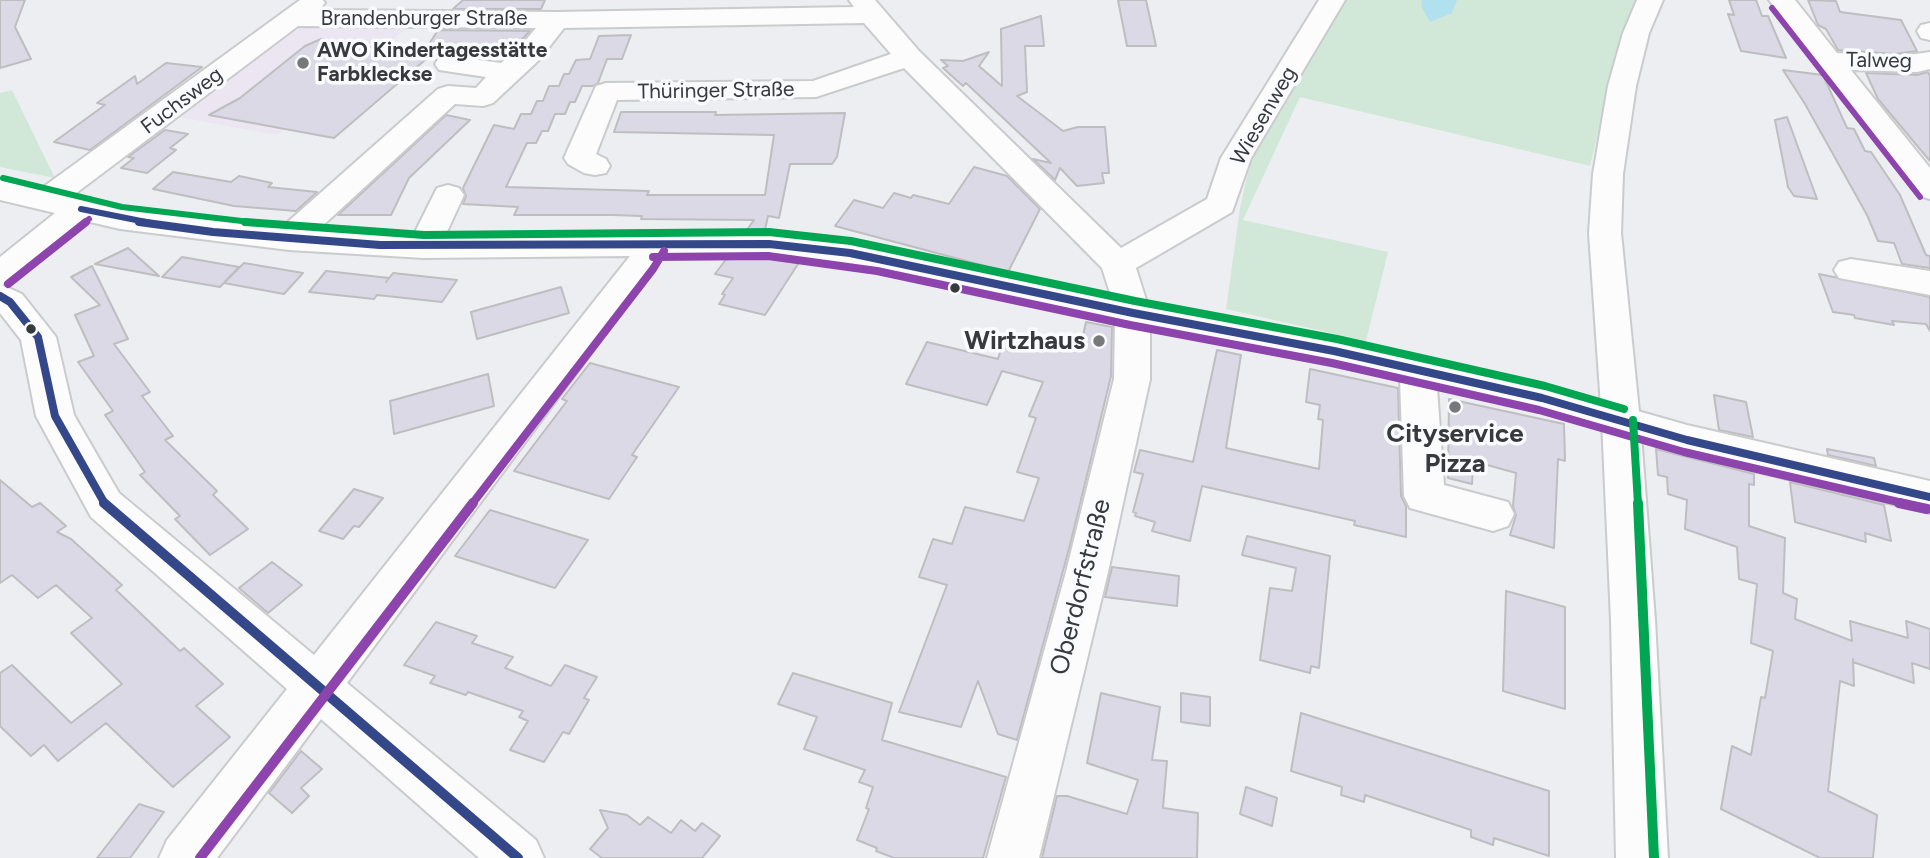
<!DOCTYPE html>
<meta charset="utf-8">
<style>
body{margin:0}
canvas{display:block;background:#edeef1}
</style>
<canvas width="1930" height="858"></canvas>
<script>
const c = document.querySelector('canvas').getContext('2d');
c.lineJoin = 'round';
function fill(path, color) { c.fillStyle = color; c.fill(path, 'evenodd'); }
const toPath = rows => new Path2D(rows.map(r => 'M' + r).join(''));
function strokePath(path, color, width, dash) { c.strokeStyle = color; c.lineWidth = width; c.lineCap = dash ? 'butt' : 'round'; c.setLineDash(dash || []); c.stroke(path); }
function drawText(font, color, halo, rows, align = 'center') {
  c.font = font + ' Figtree,sans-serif'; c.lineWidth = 7; c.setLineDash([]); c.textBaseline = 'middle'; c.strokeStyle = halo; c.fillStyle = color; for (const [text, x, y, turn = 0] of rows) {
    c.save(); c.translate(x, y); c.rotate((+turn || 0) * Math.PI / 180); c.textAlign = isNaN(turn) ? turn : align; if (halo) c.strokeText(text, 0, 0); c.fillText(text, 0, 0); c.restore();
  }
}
fill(toPath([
 [296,22,414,22,277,135,173,116]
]), '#ebe6f2');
fill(toPath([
 [1341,0,1635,0,1619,45,1590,166,1300,97,1243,220,1388,252,1366,341,1226,309,1240,208,1251,159],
 [12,90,55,178,0,167,0,93]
]), '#d1e8d9');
fill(toPath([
 [1422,0,1457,0,1452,13,1430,22,1421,6]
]), '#b1e1ef');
const building = toPath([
 [0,0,25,0,15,27,31,59,0,68,0,0],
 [463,0,545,0,541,9,453,9,463,0],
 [1118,0,1146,0,1156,46,1127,46,1118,0],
 [1729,0,1756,0,1762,16,1768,16,1786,58,1741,51,1728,14,1734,15,1729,0],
 [1808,0,1836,1,1840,12,1901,20,1917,51,1894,54,1838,50,1826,29,1818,25,1808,0],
 [1041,16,1044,46,1025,46,1027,92,1017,96,1063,131,1078,127,1105,127,1109,173,1102,173,1104,183,1077,186,1060,168,1055,180,1033,159,1051,163,966,83,963,86,943,68,948,66,941,60,963,61,989,52,979,66,1002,86,1001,29,1041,16],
 [438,30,530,31,510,52,427,53,432,54,334,138,209,115,240,98,305,46,321,39,401,52,406,48,424,52,438,30],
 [631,35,622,59,607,59,598,83,593,86,582,86,575,102,570,102,565,114,555,114,548,131,542,131,536,143,527,143,506,187,649,191,647,195,765,195,774,135,614,132,621,112,716,112,715,115,845,113,837,157,832,164,790,164,779,218,768,216,765,230,746,231,754,220,641,219,642,216,612,215,514,215,518,207,463,204,466,196,463,188,494,125,514,129,521,114,531,114,537,101,543,101,549,86,559,86,564,74,569,74,576,60,590,59,599,36,631,35],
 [166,63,202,67,90,150,54,142,105,105,97,103,135,76,137,84,166,63],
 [1783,70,1823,75,1847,128,1854,129,1865,151,1871,152,1900,195,1926,255,1930,256,1930,268,1902,264,1894,243,1878,241,1867,215,1805,104,1783,70],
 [1928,72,1930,76,1930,161,1878,99,1866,73,1917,75,1928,72],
 [446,115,470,120,409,178,391,215,338,215,446,115],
 [1787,117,1817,199,1794,196,1788,187,1775,120,1787,117],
 [165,130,188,134,170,148,176,150,147,173,121,168,134,158,128,157,165,130],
 [974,167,1007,176,1040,209,1008,272,835,226,854,200,883,208,894,193,911,198,913,195,949,204,974,167],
 [173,172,231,182,239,176,272,183,268,187,317,192,296,211,234,206,153,189,173,172],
 [128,248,159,276,95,264,128,248],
 [182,257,239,267,220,287,162,277,182,257],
 [727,258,760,258,800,261,765,315,719,304,725,295,722,294,733,278,715,274,727,258],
 [244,263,303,273,284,294,224,283,244,263],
 [92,266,128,339,114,344,150,392,142,396,173,436,165,440,217,491,213,495,248,529,210,555,175,519,180,516,140,475,145,472,105,415,113,411,78,362,94,356,75,315,100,305,71,277,92,266],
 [326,271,389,278,386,282,393,273,457,280,442,302,377,295,374,299,309,292,326,271],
 [1819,274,1930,297,1930,331,1926,324,1892,321,1894,325,1855,318,1854,315,1833,312,1819,274],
 [561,287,569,313,477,339,471,312,561,287],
 [1086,322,1112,327,1111,376,1070,545,1017,740,998,734,978,681,961,727,899,712,947,585,919,577,933,539,952,544,965,507,1024,521,1039,478,1017,472,1036,418,1029,416,1043,382,1002,371,987,405,906,384,927,342,998,359,1005,336,1080,350,1086,322],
 [1217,350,1241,355,1226,448,1319,469,1323,420,1318,419,1320,405,1306,402,1310,369,1398,388,1401,496,1406,506,1406,537,1354,525,1355,521,1202,486,1190,541,1152,531,1155,522,1135,516,1136,513,1133,512,1143,474,1134,472,1140,450,1193,462,1217,350],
 [590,363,679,387,632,455,637,457,609,499,514,471,567,401,562,399,590,363],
 [488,374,494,406,394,434,390,401,488,374],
 [1714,395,1746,402,1753,437,1719,430,1714,395],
 [1449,399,1564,424,1565,461,1558,459,1554,548,1510,535,1516,515,1513,506,1516,473,1473,461,1472,484,1448,478,1449,399],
 [1656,449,1754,474,1754,485,1749,484,1749,526,1785,538,1783,593,1797,599,1795,619,1852,641,1850,621,1908,638,1906,621,1930,629,1930,669,1912,663,1914,683,1853,662,1853,659,1854,686,1840,681,1828,791,1877,815,1873,858,1820,858,1721,809,1732,746,1751,755,1761,697,1765,698,1773,651,1751,643,1757,584,1739,579,1737,547,1685,529,1687,500,1668,494,1667,477,1658,475,1656,449],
 [1827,449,1874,458,1876,466,1828,455,1827,449],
 [0,480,32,507,40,503,56,517,66,526,57,532,71,539,122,585,116,590,180,651,184,648,223,684,196,706,230,737,173,787,106,723,58,761,44,745,31,756,0,726,0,673,12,665,71,723,122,684,71,633,92,618,56,585,38,598,12,575,0,583,0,480],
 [1790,482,1884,505,1891,541,1865,533,1866,542,1795,522,1790,482],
 [354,489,383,498,359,527,354,526,343,539,319,531,354,489],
 [490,510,588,540,555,588,455,556,490,510],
 [1247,536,1330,556,1319,668,1311,666,1310,673,1260,660,1270,588,1292,591,1296,568,1242,555,1247,536],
 [272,562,302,585,268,613,239,588,272,562],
 [1112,567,1179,576,1177,606,1105,597,1112,567],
 [1506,591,1565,607,1565,709,1503,691,1506,591],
 [436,622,477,636,472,643,513,657,505,668,551,686,565,665,597,677,584,698,589,700,569,734,563,732,544,762,510,750,528,721,519,717,523,711,468,692,466,695,430,683,435,676,404,665,436,622],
 [793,673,892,703,882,740,1006,777,983,858,894,858,876,851,877,848,857,840,869,809,866,808,873,787,859,782,865,770,804,749,817,717,778,704,793,673],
 [1101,693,1160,707,1152,760,1167,761,1163,808,1198,813,1197,858,1042,858,1057,796,1067,796,1127,814,1138,780,1087,763,1101,693],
 [1181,693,1210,697,1210,726,1181,722,1181,693],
 [1301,713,1549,791,1549,856,1494,838,1493,845,1471,837,1471,830,1365,795,1364,802,1341,795,1342,787,1291,771,1301,713],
 [301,751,322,769,301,788,309,796,292,813,269,793,301,751],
 [1246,787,1277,798,1272,826,1240,814,1246,787],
 [139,804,164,812,130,858,97,858,139,804],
 [600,810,627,815,640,825,648,817,671,833,681,820,695,831,702,823,720,836,702,858,602,858,590,849,608,828,600,810]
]);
fill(building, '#dbd9e5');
strokePath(building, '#bebec1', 2);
const minor = toPath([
 [300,0,323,0,325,3,319,10,556,12,854,7,849,0,875,0,919,51,1121,248,1207,199,1221,158,1319,0,1345,0,1251,158,1232,212,1136,268,1147,303,1334,338,1542,384,1687,425,1930,481,1930,513,1687,455,1542,412,1437,388,1444,485,1508,502,1514,514,1508,526,1493,531,1410,508,1404,496,1400,379,1150,329,1150,379,1108,572,1039,858,987,858,1066,572,1114,379,1115,321,850,264,769,255,663,256,347,683,536,840,544,858,479,858,321,719,217,858,159,858,167,840,287,689,91,517,36,416,21,340,0,313,0,257,55,213,0,200,0,180,39,190,300,0],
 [864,23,891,54,813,81,606,83,596,86,564,158,568,164,584,173,595,175,606,173,610,166,606,159,596,154,617,100,816,97,904,68,1102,268,1111,296,850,242,769,233,445,236,464,195,459,188,448,185,437,188,413,236,318,230,455,104,483,106,493,103,539,60,564,28,864,23],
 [298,26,536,28,519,48,501,63,449,56,439,58,435,64,439,70,486,77,476,88,448,86,438,89,282,227,120,209,71,197,298,26],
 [86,221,120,229,289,250,424,258,630,256,314,655,119,493,74,415,56,337,22,294,2,285,12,282,86,221],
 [1769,0,1795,0,1837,53,1894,57,1930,52,1930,69,1917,72,1851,70,1930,168,1930,199,1919,196,1769,0],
 [1930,23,1930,40,1921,38,1917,31,1921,25,1930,23],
 [1851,259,1930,271,1930,295,1839,278,1834,270,1839,262,1851,259]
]);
const major = toPath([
 [1637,0,1663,0,1649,33,1636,86,1623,174,1621,233,1640,421,1655,620,1668,858,1616,858,1611,620,1602,421,1589,233,1593,174,1608,86,1623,33,1637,0]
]);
strokePath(minor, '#cacbcd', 4);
strokePath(major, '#cacbcd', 4);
fill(minor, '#fcfcfd');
fill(major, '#fcfcfd');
strokePath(toPath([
 [81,209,151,223]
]), '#344889', 6);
strokePath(toPath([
 [139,222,213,232,380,245,769,244,850,253,1133,313,1334,351,1542,398,1687,440,1930,497],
 [0,296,10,302,38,337,55,416,105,504]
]), '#344889', 8);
strokePath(toPath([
 [104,503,518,858]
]), '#344889', 10);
strokePath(toPath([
 [1772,8,1920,197],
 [84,223,89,219]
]), '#8e44ad', 6);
strokePath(toPath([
 [653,257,768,256,877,271,1130,325,1332,363,1539,410,1684,452,1907,504],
 [8,284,86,222],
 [472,504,653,269,664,251]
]), '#8e44ad', 8);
strokePath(toPath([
 [1899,503,1927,509],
 [200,858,473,503]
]), '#8e44ad', 10);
strokePath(toPath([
 [3,178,122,207,259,223]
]), '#00a651', 6);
strokePath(toPath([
 [245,222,424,235,769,232,851,241,1135,301,1337,339,1545,386,1624,409],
 [1633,420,1638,504]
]), '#00a651', 8);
strokePath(toPath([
 [1638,503,1654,858]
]), '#00a651', 10);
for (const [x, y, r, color] of [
 [303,63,7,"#77787b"],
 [955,288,6,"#38393c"],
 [31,329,6,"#38393c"],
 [1099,341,7,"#77787b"],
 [1455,407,7,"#77787b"]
]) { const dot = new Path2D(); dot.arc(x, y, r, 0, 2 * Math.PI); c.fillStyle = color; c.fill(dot); strokePath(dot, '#f9fbfe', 2.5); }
drawText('21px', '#38393c', '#f9fbfe', [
 ["Brandenburger Straße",424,19],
 ["Talweg",1879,61,1],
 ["Thüringer Straße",716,91,-1],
 ["Fuchsweg",182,101,-37],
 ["Wiesenweg",1264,116,-60]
]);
drawText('bold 21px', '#38393c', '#f9fbfe', [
 ["AWO Kindertagesstätte",317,51],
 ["Farbkleckse",317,75]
], 'left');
drawText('bold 26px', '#38393c', '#f9fbfe', [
 ["Wirtzhaus",1085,341],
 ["Cityservice",1455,434,"center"],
 ["Pizza",1455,464,"center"]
], 'right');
drawText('26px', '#38393c', '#f9fbfe', [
 ["Oberdorfstraße",1081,587,-76]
]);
</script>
